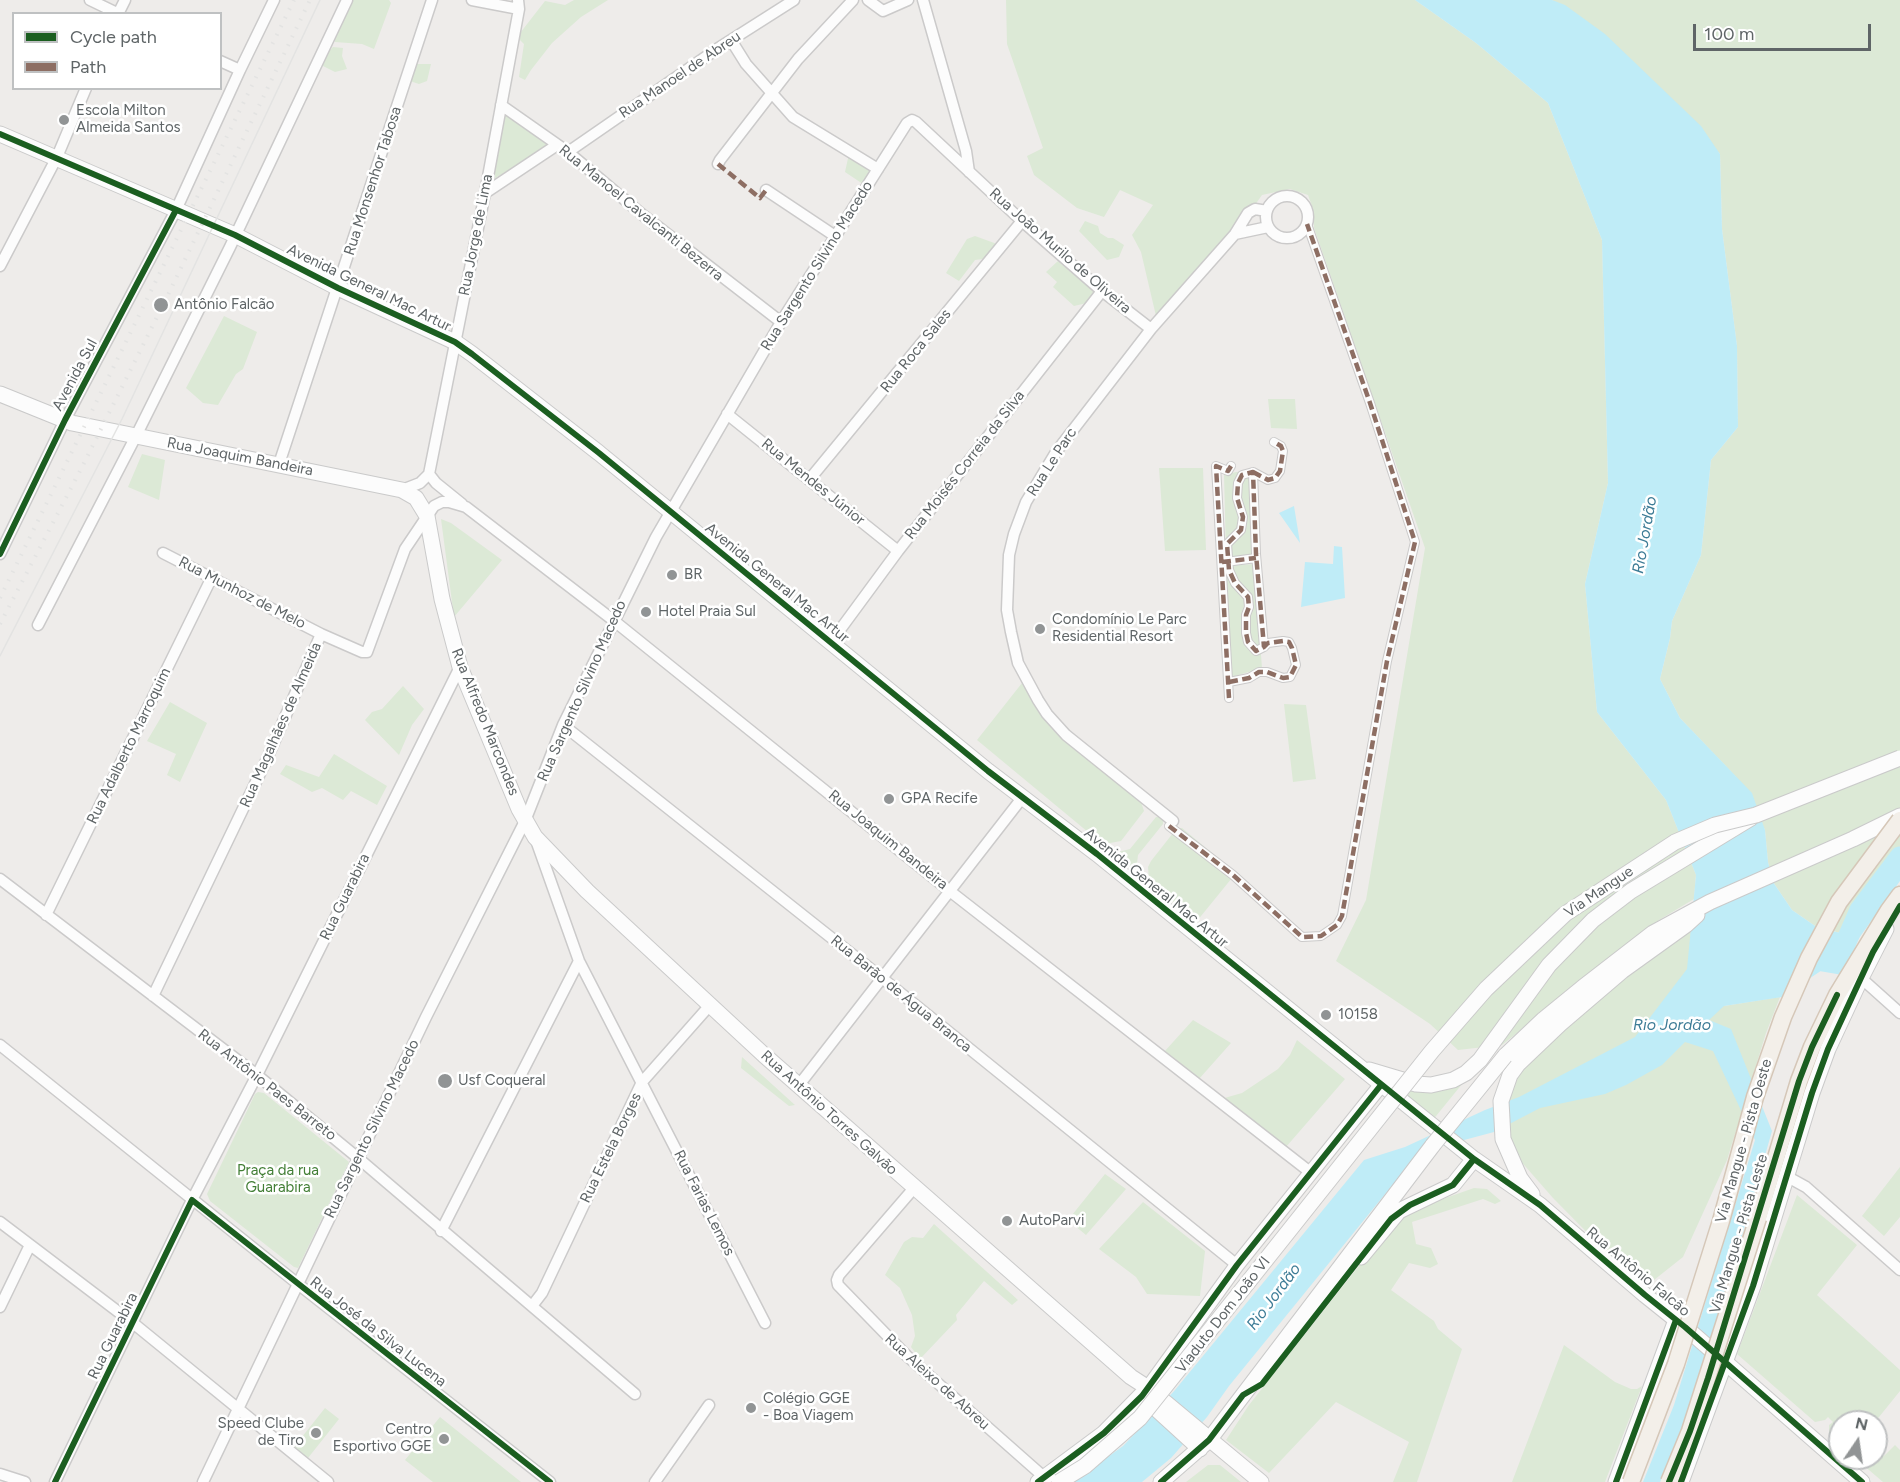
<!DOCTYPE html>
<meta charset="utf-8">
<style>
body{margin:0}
#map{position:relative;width:1900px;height:1482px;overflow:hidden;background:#eeecea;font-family:Figtree,sans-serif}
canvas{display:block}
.legend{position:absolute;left:12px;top:12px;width:210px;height:78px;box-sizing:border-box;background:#fff;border:2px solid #bfc1c2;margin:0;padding:8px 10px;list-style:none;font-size:18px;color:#5f6567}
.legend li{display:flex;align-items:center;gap:12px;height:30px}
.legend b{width:30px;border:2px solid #bfc1c2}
.north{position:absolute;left:1828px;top:1410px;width:60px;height:60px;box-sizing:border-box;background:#fff;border:2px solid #bfc1c2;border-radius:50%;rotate:13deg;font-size:16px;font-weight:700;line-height:24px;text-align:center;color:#5f6567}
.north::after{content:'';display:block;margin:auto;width:21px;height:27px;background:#919495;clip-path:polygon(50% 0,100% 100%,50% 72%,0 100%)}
.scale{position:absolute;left:1693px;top:24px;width:178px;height:27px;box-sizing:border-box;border:3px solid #5f6567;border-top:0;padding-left:8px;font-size:18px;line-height:21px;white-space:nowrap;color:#5f6567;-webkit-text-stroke:4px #fff;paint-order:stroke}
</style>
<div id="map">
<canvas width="1900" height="1482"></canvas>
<ul class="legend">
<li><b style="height:8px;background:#1b5e20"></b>Cycle path</li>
<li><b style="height:8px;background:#8d6e63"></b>Path</li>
</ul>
<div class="north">N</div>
<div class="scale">100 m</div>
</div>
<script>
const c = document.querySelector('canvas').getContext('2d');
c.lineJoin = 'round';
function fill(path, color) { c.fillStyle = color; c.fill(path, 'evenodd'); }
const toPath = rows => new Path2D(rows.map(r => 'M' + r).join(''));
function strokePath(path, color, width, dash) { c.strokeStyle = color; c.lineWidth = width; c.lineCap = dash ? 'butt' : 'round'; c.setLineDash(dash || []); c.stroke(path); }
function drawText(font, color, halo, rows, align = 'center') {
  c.font = font + ' Figtree,sans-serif'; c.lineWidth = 5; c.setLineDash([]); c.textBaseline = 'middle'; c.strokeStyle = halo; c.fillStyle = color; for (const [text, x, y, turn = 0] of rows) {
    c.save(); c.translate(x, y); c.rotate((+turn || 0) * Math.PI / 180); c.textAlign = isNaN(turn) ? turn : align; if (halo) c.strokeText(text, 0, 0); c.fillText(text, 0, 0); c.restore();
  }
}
fill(toPath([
 [349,0,389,0,391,3,374,49,362,44,335,42,332,36],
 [574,0,608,0,581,17,552,43,531,70,525,80,519,77,524,44,517,37,545,1,565,5],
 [1006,0,1415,0,1476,43,1548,103,1602,240,1608,483,1585,584,1597,712,1666,800,1696,875,1694,899,1659,920,1502,1045,1458,1050,1430,1024,1336,961,1366,900,1425,548,1314,228,1313,209,1308,195,1290,189,1262,195,1250,212,1156,316,1141,252,1132,235,1153,205,1120,190,1104,217,1077,208,1034,175,1027,156,1043,148,1007,44],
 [1552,0,1900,0,1900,873,1860,924,1841,933,1818,928,1792,910,1773,882,1768,862,1765,830,1737,778,1680,718,1660,679,1670,638,1672,621,1701,555,1711,460,1738,427,1737,346,1722,229,1720,154],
 [333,47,343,48,342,56,347,69,335,72,323,66,323,57],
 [417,64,431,64,427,81,419,84,410,81,412,70],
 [504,111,552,145,490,181],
 [849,154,874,169,863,184,845,172],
 [1085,221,1098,226,1100,233,1108,238,1113,238,1124,245,1119,257,1107,260,1079,231],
 [975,236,997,244,983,259,975,260,959,281,946,273,967,239],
 [1058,261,1095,293,1091,302,1074,306,1053,287,1057,282,1046,272],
 [224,316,257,332,243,369,236,374,218,405,203,403,186,388],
 [1268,399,1295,399,1297,429,1271,428],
 [142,454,165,460,159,500,128,487],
 [1159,468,1203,468,1206,550,1165,551],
 [1250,470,1253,556,1226,556,1224,474],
 [441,519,451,523,502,560,454,617],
 [1254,564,1262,668,1232,677,1225,566],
 [1022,683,1043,718,1055,732,1141,802,1144,811,1121,841,1110,843,1100,842,977,740],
 [403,686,424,709,412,725,399,755,365,720,372,712,382,709],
 [170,702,207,723,180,782,167,775,176,754,147,741],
 [1284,704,1306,705,1316,779,1293,782],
 [334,754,387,786,377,805,351,791,343,800,322,788,312,792,280,774,286,765,319,777],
 [1156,817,1160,817,1163,820,1163,824,1138,855,1136,872,1114,853,1130,849],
 [1177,828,1182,828,1236,873,1197,921,1153,885,1149,879,1148,867,1151,861],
 [1691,928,1724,1006,1780,997,1766,1033,1727,1160,1683,1257,1654,1280,1636,1282,1553,1198,1518,1158,1505,1126,1507,1102,1514,1078,1578,1009],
 [1193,1020,1231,1043,1199,1079,1164,1052],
 [1297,1040,1345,1079,1286,1147,1221,1099,1242,1093,1278,1069,1290,1055],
 [742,1057,795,1105,789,1106,741,1068],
 [1467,1078,1432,1121,1402,1098,1408,1089],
 [258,1092,264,1093,349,1162,298,1268,294,1267,210,1201,207,1194,255,1094],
 [1900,1167,1900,1217,1884,1236,1862,1216],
 [1105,1174,1126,1189,1086,1235,1068,1220],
 [1474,1188,1487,1189,1501,1201,1495,1204,1483,1199,1412,1222,1416,1244,1431,1248,1438,1264,1430,1268,1409,1263,1391,1290,1434,1321,1438,1329,1462,1349,1417,1482,1393,1482,1409,1442,1336,1402,1269,1473,1226,1440,1249,1405,1400,1214],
 [1797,1195,1857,1245,1817,1295,1900,1370,1900,1391,1875,1422,1840,1422,1840,1444,1829,1435,1829,1425,1833,1422,1828,1417,1825,1420,1815,1422,1737,1354],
 [1143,1202,1205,1251,1200,1296,1147,1294,1136,1277,1099,1249],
 [934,1224,1018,1300,1012,1305,984,1281,956,1315,957,1320,920,1359,911,1347,915,1336,912,1315,900,1288,885,1275,904,1242,912,1237,923,1238],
 [1564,1345,1615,1382,1631,1389,1637,1389,1642,1386,1605,1482,1512,1482],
 [325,1408,339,1419,308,1458,294,1447],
 [440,1417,521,1482,433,1482,405,1460],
 [1895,1445,1900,1450,1900,1482,1883,1482,1855,1458,1876,1458,1876,1449,1884,1456],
 [1208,1465,1220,1465,1241,1482,1186,1482]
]), '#dce9d6');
fill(toPath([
 [1415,0,1552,0,1565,5,1605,34,1701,126,1720,154,1722,229,1737,346,1738,427,1711,460,1701,555,1672,621,1670,638,1660,679,1680,718,1752,793,1765,830,1768,862,1773,882,1792,910,1818,928,1841,933,1860,924,1900,873,1900,881,1849,952,1782,997,1724,1006,1709,1020,1731,1029,1772,1131,1712,1341,1688,1412,1660,1482,1643,1482,1674,1405,1755,1140,1713,1051,1685,1042,1662,1065,1626,1085,1605,1094,1540,1108,1494,1132,1438,1147,1412,1161,1229,1386,1207,1417,1171,1458,1142,1482,1073,1482,1123,1446,1148,1420,1175,1390,1364,1160,1405,1147,1485,1110,1519,1097,1635,1037,1687,969,1696,875,1666,800,1597,712,1585,584,1608,483,1602,240,1548,103,1476,43],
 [1294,506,1300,543,1279,513],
 [1334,546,1342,547,1345,598,1301,607,1305,562,1333,564]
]), '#bfecf7');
strokePath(toPath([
 [1805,958,1840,964,1846,942,1860,910,1900,857]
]), '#bfecf7', 21);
const pedestrian = toPath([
 [1253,472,1268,480,1275,478,1280,471,1283,451,1281,446,1274,442],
 [1226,562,1256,558],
 [1229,682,1249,678,1259,672,1267,672,1283,678,1290,677,1296,665,1292,648,1289,642,1283,641,1268,643,1264,647,1256,651,1248,642,1246,633,1246,615,1249,607,1248,597,1235,583,1229,570,1227,544,1241,530,1243,517,1237,498,1238,483,1242,475,1253,472,1256,554,1264,647],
 [1229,698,1216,466,1228,471,1231,466],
 [1169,826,1233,875,1302,937,1321,936,1337,925,1342,916,1387,661,1415,542,1370,403,1307,224]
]);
const minor = toPath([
 [90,0,119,14],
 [472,0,519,9],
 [868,0,883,11,908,0],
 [923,0,966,151,969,172],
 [118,14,125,0],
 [731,40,746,64,793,117,878,169],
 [220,61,240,70],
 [501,105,568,152,644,216,781,322],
 [568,152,717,49,794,0],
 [718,164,720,160,798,59,853,0],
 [766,190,835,236],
 [485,193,557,145],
 '1266 217a21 21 0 1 1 42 0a21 21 0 1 1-42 0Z',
 [1235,234,1268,227],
 [0,266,57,157,86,88],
 [727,414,898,551],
 [279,464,432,0],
 [429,474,436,483,462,504],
 [809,480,1022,221],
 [402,490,420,483,429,474,485,193,519,9,518,0],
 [163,553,321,634],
 [0,554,65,420,176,210,240,70,274,0],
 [38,625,136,436,230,247,347,0],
 [831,642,898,551,1102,291],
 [563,725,882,978,1237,1265],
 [1173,821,1066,735,1047,714,1038,700,1018,663,1011,632,1007,610,1009,555,1014,534,1026,502,1056,452,1151,329,1235,234,1248,213,1255,209,1267,211],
 [537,843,579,961,765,1323],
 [0,879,257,1075,358,1158,635,1394],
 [46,915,212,577],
 [1861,978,1900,1013],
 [153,996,266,761,321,634,362,652,367,652,405,549,434,506,442,502,449,502,466,507,613,620,951,892,1310,1172],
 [0,1045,298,1284,550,1482],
 [799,1085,1022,798],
 [1786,1176,1806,1187,1900,1270],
 [914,1188,839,1275,837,1280,838,1285,907,1356,1044,1477],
 [0,1222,133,1323,328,1482],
 [441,1231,579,961],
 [532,1306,542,1293,642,1082,711,1004],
 [0,1307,30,1245],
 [0,1474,25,1482],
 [55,1482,192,1200,257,1075,460,667],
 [203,1482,426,1017,525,821,563,725,656,537,781,322,907,123,912,120,916,122,1022,221,1102,291,1151,329],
 [655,1482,709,1405]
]);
const tertiary = toPath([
 [1148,1388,1237,1265,1381,1085]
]);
const secondary = toPath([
 [0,134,235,235,338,288,455,342,472,354,599,453,988,771,1097,854,1423,1118,1474,1159,1540,1205,1645,1295,1685,1327,1862,1482],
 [0,394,72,423,402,490,416,498,427,516,442,599,460,667,519,809,535,837,587,891,764,1055,1131,1377,1148,1388,1261,1482],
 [1505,1056,1544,1019,1582,988,1653,933,1710,902,1853,839,1900,816],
 [1369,1070,1416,1084,1431,1085,1453,1080,1466,1073,1480,1060,1549,965,1593,920,1631,891,1751,818],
 [1532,1194,1520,1178,1503,1139,1501,1101,1510,1075,1518,1064,1560,1024,1622,971,1686,925,1697,915],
 [1361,1257,1399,1211,1453,1185,1474,1159],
 [1142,1396,1200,1449],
 [1038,1482,1104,1433,1148,1388],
 [1161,1482,1209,1440,1433,1145],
 [1616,1482,1676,1320],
 [1681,1482,1753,1286,1812,1093,1828,1049,1861,978,1886,929]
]);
const primary = toPath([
 [1758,1218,1799,1081,1812,1047,1837,995,1889,910,1900,895]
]);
strokePath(pedestrian, '#cbcaca', 10);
strokePath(minor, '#cbcaca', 13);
strokePath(tertiary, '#cbcaca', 16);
strokePath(secondary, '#cacaca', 17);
strokePath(primary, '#d5c7b8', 19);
strokePath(pedestrian, '#fcfcfc', 8);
strokePath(minor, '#fcfcfc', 10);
strokePath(tertiary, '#fcfcfc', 14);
strokePath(secondary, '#fcfcfc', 15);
strokePath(primary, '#f3efe9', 16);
strokePath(toPath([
 [0,656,122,419,320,0]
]), '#e3e3e2', 1.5);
strokePath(toPath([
 [0,598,294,0],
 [0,624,81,469,166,299,310,0]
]), '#e3e3e2', 4, [1.5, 8]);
const secondaryBridge = toPath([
 [1433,1145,1505,1056],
 [1059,1482,1085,1466,1140,1418,1432,1051,1486,989,1565,914,1675,842,1715,825,1756,815,1900,758]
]);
const primaryBridge = toPath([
 [1631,1482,1676,1364,1721,1221,1755,1097,1783,1017,1809,958,1839,902,1900,820],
 [1669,1482,1690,1431,1758,1218]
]);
strokePath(secondaryBridge, '#cacaca', 17, []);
strokePath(primaryBridge, '#d5c7b8', 19, []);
strokePath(secondaryBridge, '#fcfcfc', 15);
strokePath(primaryBridge, '#f3efe9', 16);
strokePath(toPath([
 [718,164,760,198,766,190],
 [1253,472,1268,480,1275,478,1280,471,1283,451,1281,446,1274,442],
 [1222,562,1256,558],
 [1229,682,1249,678,1259,672,1267,672,1283,678,1290,677,1296,665,1292,648,1289,642,1283,641,1268,643,1264,647,1256,651,1248,642,1246,633,1246,615,1249,607,1248,597,1235,583,1229,570,1227,544,1241,530,1243,517,1237,498,1238,483,1242,475,1253,472,1256,554,1264,647],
 [1229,698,1216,466,1228,471,1231,466],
 [1169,826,1233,875,1302,937,1321,936,1337,925,1342,916,1387,661,1415,542,1370,403,1307,224]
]), '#8d6e63', 4.5, [9, 4.5]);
strokePath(toPath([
 [0,134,235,235,338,288,455,342,472,354,599,453,988,771,1097,854,1423,1118,1474,1159,1540,1205,1645,1295,1685,1327,1862,1482],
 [0,554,65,420,176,210],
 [55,1482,192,1200,550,1482],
 [1038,1482,1104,1433,1142,1396,1237,1265,1381,1085],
 [1161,1482,1209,1440,1243,1395,1262,1384,1391,1219,1410,1205,1453,1185,1474,1159],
 [1616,1482,1676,1320],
 [1669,1482,1690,1431,1708,1378,1799,1081,1812,1047,1837,995],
 [1681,1482,1753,1286,1812,1093,1828,1049,1873,952,1900,906]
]), '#1b5e20', 6);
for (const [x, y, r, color] of [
 [64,120,6,"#919495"],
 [161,305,8,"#919495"],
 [672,575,6,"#919495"],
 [646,612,6,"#919495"],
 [1040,629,6,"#919495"],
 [889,799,6,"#919495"],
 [1326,1015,6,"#919495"],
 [445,1081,8,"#919495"],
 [1007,1221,6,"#919495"],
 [751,1408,6,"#919495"],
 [316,1433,6,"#919495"],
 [444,1439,6,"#919495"]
]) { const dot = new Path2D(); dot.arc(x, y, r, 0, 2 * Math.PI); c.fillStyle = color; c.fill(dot); strokePath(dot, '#fff', 2); }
drawText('15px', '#5f6567', '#fff', [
 ["Rua Manoel de Abreu",680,75,-34],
 ["Rua Monsenhor Tabosa",373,181,-72],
 ["Rua Manoel Cavalcanti Bezerra",641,213,39],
 ["Rua Jorge de Lima",476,235,-79],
 ["Rua João Murilo de Oliveira",1060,251,41],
 ["Rua Sargento Silvino Macedo",817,266,-58],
 ["Avenida General Mac Artur",369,288,26],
 ["Rua Roca Sales",916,351,-51],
 ["Avenida Sul",75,375,-62],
 ["Rua Joaquim Bandeira",240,457,11],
 ["Rua Le Parc",1052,462,-57],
 ["Rua Moisés Correia da Silva",965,465,-52],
 ["Rua Mendes Júnior",813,482,39],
 ["Avenida General Mac Artur",777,583,39],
 ["Rua Munhoz de Melo",242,593,27],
 ["Rua Sargento Silvino Macedo",582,691,-66],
 ["Rua Alfredo Marcondes",485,722,68],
 ["Rua Magalhães de Almeida",281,725,-66],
 ["Rua Adalberto Marroquim",129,746,-64],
 ["Rua Joaquim Bandeira",888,840,39],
 ["Avenida General Mac Artur",1156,888,39],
 ["Via Mangue",1599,892,-34],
 ["Rua Guarabira",345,897,-64],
 ["Rua Barão de Água Branca",901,994,39],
 ["Rua Antônio Paes Barreto",267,1085,38],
 ["Rua Antônio Torres Galvão",829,1113,42],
 ["Rua Sargento Silvino Macedo",372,1129,-64],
 ["Via Mangue - Pista Oeste",1744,1141,-74],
 ["Rua Estela Borges",611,1148,-64],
 ["Rua Farias Lemos",704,1203,63],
 ["Via Mangue - Pista Leste",1739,1234,-73],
 ["Rua Antônio Falcão",1638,1272,40],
 ["Viaduto Dom João VI",1223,1315,-52],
 ["Rua José da Silva Lucena",378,1332,38],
 ["Rua Guarabira",113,1336,-64],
 ["Rua Aleixo de Abreu",937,1382,42]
]);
drawText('15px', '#5f6567', '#fff', [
 ["Escola Milton",76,111],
 ["Almeida Santos",76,128],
 ["Antônio Falcão",174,305],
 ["BR",684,575],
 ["Hotel Praia Sul",658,612],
 ["Condomínio Le Parc",1052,620],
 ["Residential Resort",1052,637],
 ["GPA Recife",901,799],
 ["10158",1338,1015],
 ["Usf Coqueral",458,1081],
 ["AutoParvi",1019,1221],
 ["Colégio GGE",763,1399],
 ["- Boa Viagem",763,1416],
 ["Speed Clube",304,1424,"right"],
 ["de Tiro",304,1441,"right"],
 ["Centro",432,1430,"right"],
 ["Esportivo GGE",432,1447,"right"]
], 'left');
drawText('15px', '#437f36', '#fff', [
 ["Praça da rua",278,1171],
 ["Guarabira",278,1188]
]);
drawText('italic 16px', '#3d7c96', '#fff', [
 ["Rio Jordão",1645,535,-80],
 ["Rio Jordão",1672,1025],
 ["Rio Jordão",1274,1297,-53]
]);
</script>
